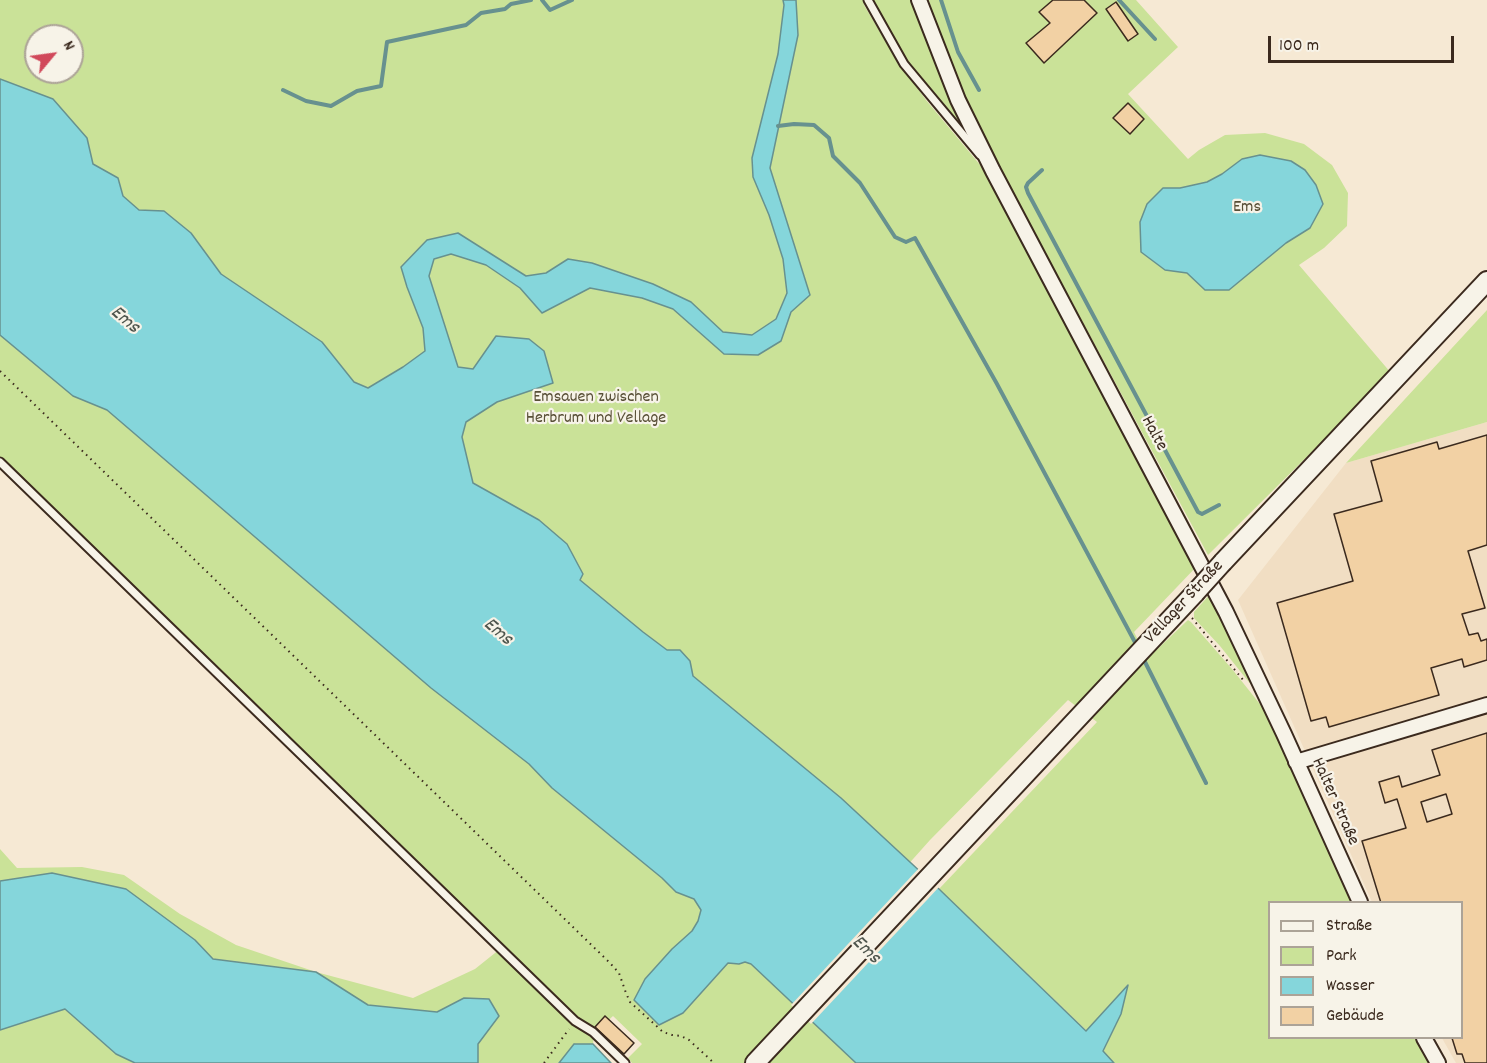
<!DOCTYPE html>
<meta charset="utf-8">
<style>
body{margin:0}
#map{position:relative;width:1487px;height:1063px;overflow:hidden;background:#f6e9d4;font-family:Dekko,sans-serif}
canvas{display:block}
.legend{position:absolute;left:1268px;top:901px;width:195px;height:138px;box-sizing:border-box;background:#f7f3e8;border:2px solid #aca397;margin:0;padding:8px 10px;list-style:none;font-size:18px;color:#3b2a1e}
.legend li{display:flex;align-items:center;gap:12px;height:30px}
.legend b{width:30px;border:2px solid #aca397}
.north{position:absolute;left:24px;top:24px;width:60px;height:60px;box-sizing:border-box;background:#f7f3e8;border:2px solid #aca397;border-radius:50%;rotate:61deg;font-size:16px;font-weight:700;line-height:24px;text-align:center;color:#3b2a1e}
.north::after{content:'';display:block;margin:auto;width:21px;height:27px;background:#d1495b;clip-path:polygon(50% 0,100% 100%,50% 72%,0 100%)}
.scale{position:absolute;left:1268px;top:36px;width:186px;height:27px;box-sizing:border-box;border:3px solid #3b2a1e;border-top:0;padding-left:8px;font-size:18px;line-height:21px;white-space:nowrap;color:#3b2a1e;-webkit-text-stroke:4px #f7f3e8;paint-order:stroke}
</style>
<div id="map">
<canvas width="1487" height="1063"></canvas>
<ul class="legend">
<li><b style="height:8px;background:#f7f3e8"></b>Straße</li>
<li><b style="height:16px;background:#cae298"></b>Park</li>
<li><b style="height:16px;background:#85d6db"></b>Wasser</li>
<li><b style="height:16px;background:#f2d1a4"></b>Gebäude</li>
</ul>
<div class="north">N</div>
<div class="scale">100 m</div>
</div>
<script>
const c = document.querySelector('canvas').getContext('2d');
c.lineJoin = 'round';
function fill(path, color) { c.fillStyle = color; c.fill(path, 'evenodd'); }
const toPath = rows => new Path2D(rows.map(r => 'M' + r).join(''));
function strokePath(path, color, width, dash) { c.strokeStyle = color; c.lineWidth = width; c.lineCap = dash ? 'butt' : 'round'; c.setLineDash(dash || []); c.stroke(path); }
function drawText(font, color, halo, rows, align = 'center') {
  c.font = font + ' Dekko,sans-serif'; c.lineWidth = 4.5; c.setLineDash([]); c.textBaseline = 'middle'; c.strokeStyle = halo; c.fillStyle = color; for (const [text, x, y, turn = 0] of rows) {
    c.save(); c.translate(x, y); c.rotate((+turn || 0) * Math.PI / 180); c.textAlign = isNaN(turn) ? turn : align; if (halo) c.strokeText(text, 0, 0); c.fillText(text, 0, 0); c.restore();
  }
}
fill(toPath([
 [1487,422,1487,1063,1456,1063,1442,1038,1462,1038,1462,902,1372,902,1238,600,1346,463]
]), '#f1dec3');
fill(toPath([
 [0,0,863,0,864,5,893,54,926,100,1001,190,1198,565,1134,632,1147,659,1188,620,1191,622,1232,669,1275,723,1357,902,1270,902,1270,1038,1421,1038,1435,1063,1114,1063,1103,1052,1121,1014,1127,986,1087,1031,939,889,1097,722,1068,700,930,840,789,998,856,1063,632,1063,628,1058,642,1044,613,1016,599,1029,594,1032,593,1044,574,1044,559,1063,478,1063,478,1044,499,1016,464,998,437,1012,368,1005,316,972,213,959,195,940,52,873,0,881,0,849,17,868,82,867,124,875,180,914,236,945,316,972,413,998,475,969,500,949,0,462],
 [36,36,72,36,72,72,36,72],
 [868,0,917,0,985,161,969,144,898,51],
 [929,0,1136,0,1178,47,1128,94,1188,159,1199,150,1225,135,1265,133,1304,144,1332,165,1348,193,1347,226,1324,248,1299,265,1391,373,1208,555,967,107,935,24],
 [1487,310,1487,422,1346,463],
 [1212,592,1268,706,1220,646,1194,618,1194,612],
 [65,1009,116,1054,135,1063,0,1063,0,1030]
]), '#cae298');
const water = toPath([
 [783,0,796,0,798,35,770,168,810,295,791,312,781,341,758,355,724,354,673,309,642,298,590,288,542,313,520,288,486,265,451,254,434,259,429,276,458,367,473,369,496,336,529,339,544,351,553,383,497,402,466,422,462,437,473,483,539,520,567,544,583,574,580,580,643,632,667,650,680,650,690,661,693,676,841,798,939,889,1086,1031,1128,985,1121,1014,1103,1051,1114,1063,856,1063,751,964,745,962,739,964,728,963,683,1013,659,1025,634,1000,645,979,672,949,692,931,698,921,701,910,694,899,676,892,662,878,552,788,529,764,431,688,107,410,73,396,0,335,0,79,53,99,87,138,93,164,118,178,123,196,139,210,164,211,191,233,221,274,322,342,354,382,368,388,403,367,425,351,423,328,407,287,401,267,427,240,458,233,526,276,546,273,568,259,592,263,653,284,691,302,723,332,752,335,776,319,787,293,783,259,769,215,753,177,752,158,778,54,784,5,783,0],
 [1260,155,1291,161,1305,170,1316,185,1323,204,1310,228,1286,243,1229,290,1205,290,1187,273,1165,270,1141,252,1140,222,1147,204,1163,188,1180,188,1207,182,1222,174,1242,159,1260,155],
 [52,873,126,889,195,940,213,959,316,972,368,1005,437,1012,464,998,489,999,499,1016,478,1044,478,1063,135,1063,116,1054,65,1009,0,1030,0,881,52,873],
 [574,1044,593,1044,611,1063,559,1063,574,1044]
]);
fill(water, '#85d6db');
strokePath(water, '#67918f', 1.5);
fill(toPath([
 [920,867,940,886,811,1024,791,1005]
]), '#f6e9d4');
strokePath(toPath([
 [542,0,550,10,572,0],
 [941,0,958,52,979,90],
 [1119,0,1155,39],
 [283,90,306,101,331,106,357,91,381,86,387,42,466,25,481,13,505,9,511,4,531,0],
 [778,126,794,124,814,125,829,138,833,156,860,183,895,237,906,242,915,238,997,384,1137,646],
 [1042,170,1028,183,1026,187,1028,193,1198,512,1202,514,1219,505],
 [1143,658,1206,783]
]), '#67918f', 4);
const building = toPath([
 [1053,0,1084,0,1097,13,1044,63,1026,43,1050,23,1039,12,1053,0],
 [1116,2,1138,34,1128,41,1106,9,1116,2],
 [1128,103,1144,119,1130,134,1113,118,1128,103],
 [1487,435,1487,545,1468,551,1485,608,1462,614,1469,635,1478,633,1481,641,1487,639,1487,660,1464,667,1462,659,1431,668,1439,695,1329,727,1326,717,1311,721,1277,603,1353,581,1334,514,1382,501,1371,461,1437,442,1439,449,1487,435],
 [1487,733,1487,1063,1465,1063,1462,1054,1457,1054,1452,1038,1461,1038,1461,903,1381,903,1362,841,1406,828,1397,799,1385,803,1379,782,1399,776,1402,787,1440,775,1432,750,1487,733],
 [1446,794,1452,814,1427,822,1421,802,1446,794],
 [605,1016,634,1043,624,1054,595,1027,605,1016]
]);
fill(building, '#f2d1a4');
strokePath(building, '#3b2a1e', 1.5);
const service = toPath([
 [868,0,904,64,980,155],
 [0,462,575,1021,593,1032,625,1063]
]);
const minor = toPath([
 [919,0,958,100,993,171,1226,612,1284,734,1360,902],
 [1296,762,1487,705],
 [1424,1038,1438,1063]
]);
const secondary = toPath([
 [1223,562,1487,281],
 [755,1063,1195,593]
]);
strokePath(service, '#3b2a1e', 11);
strokePath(minor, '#3b2a1e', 18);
strokePath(secondary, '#3b2a1e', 22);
strokePath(toPath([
 [0,371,610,963,619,973,626,993,630,1002,663,1032,672,1035,681,1036,689,1040,714,1063],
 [1192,618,1244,681],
 [544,1063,569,1029]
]), '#3b2a1e', 2, [1.5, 4.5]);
strokePath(service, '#f7f3e8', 7);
strokePath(minor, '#f7f3e8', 14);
strokePath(secondary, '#f7f3e8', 18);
const secondaryBridge = toPath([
 [1195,593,1223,562]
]);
strokePath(secondaryBridge, '#3b2a1e', 22, []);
strokePath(secondaryBridge, '#f7f3e8', 18);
drawText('18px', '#584f36', '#f7f3e8', [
 ["Ems",1247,209],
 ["Emsauen zwischen",596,399],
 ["Herbrum und Vellage",596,420]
]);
drawText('18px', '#3b2a1e', '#f7f3e8', [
 ["Halte",1153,434,62],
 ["Vellager Straße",1185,603,-47],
 ["Halter Straße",1334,802,66]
]);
drawText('italic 20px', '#4e554d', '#f7f3e8', [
 ["Ems",124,321,40],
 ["Ems",497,633,40],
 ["Ems",865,951,44]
]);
</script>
